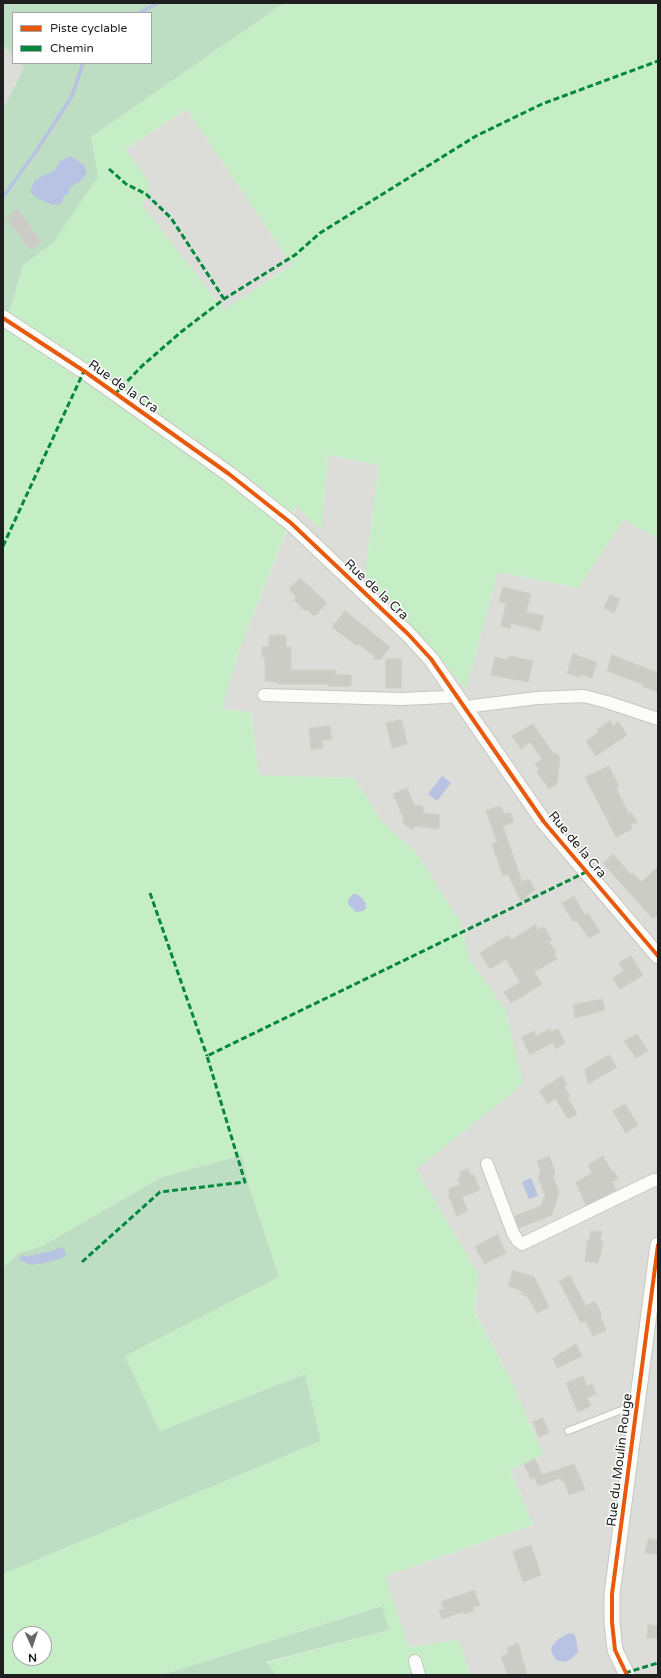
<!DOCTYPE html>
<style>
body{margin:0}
#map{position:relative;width:661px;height:1678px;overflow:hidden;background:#ecede7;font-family:"Varela Round",sans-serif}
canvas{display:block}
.frame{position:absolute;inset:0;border:4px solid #1f1f1f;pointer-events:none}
.legend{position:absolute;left:12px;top:12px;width:140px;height:52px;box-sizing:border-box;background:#fff;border:1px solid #a5a5a5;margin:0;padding:5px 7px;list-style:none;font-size:12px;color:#1f1f1f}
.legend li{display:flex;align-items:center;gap:8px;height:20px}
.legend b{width:20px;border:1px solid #a5a5a5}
.north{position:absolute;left:12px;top:1626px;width:40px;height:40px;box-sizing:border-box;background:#fff;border:1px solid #a5a5a5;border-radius:50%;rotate:177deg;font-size:11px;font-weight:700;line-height:16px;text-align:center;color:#1f1f1f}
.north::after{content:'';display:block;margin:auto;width:14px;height:18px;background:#676765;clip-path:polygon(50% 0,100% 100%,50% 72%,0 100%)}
</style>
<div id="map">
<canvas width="661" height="1678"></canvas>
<div class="frame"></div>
<ul class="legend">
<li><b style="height:5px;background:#e8590c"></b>Piste cyclable</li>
<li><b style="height:5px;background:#00873e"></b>Chemin</li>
</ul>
<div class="north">N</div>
</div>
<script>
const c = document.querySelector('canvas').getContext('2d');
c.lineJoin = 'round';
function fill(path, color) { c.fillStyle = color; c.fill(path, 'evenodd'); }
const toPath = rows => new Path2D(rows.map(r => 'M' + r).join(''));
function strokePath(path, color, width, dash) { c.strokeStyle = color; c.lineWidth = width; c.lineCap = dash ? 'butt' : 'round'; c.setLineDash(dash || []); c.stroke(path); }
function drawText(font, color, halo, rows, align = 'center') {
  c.font = font + ' "Varela Round",sans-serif'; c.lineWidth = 3; c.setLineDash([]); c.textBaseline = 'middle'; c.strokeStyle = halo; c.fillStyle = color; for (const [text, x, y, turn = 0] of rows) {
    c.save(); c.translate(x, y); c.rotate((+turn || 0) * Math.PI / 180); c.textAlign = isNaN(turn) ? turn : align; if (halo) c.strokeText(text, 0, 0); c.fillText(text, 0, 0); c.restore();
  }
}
fill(toPath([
 [3,45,13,56,13,63,20,63,24,68,3,109],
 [187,109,279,246,293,264,224,310,142,206,125,149],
 [328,455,379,465,365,574,466,689,498,572,578,588,624,519,658,539,658,1675,470,1675,459,1640,409,1647,385,1576,533,1525,510,1469,543,1455,515,1388,475,1312,478,1273,416,1169,509,1096,523,1083,505,1009,470,960,460,921,415,851,383,823,354,778,259,775,251,712,221,709,238,653,297,506,321,529]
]), '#dcdcd8');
fill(toPath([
 [284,3,658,3,658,539,624,519,578,588,498,572,466,689,365,574,379,465,328,455,321,530,296,506,238,653,222,709,251,712,259,775,354,778,383,823,415,851,460,921,470,960,505,1009,523,1083,509,1096,416,1169,478,1273,475,1313,515,1388,543,1455,510,1470,533,1525,385,1576,409,1647,459,1640,470,1675,276,1675,266,1663,389,1630,381,1606,161,1675,3,1675,3,1574,321,1441,305,1374,160,1431,125,1356,279,1277,249,1186,242,1155,162,1177,42,1246,19,1253,3,1268,3,319,11,307,23,265,52,244,91,137],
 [187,109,279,246,292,265,224,310,143,206,150,183,125,149],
 [20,1634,44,1634,44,1658,20,1658]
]), '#c6eec6');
fill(toPath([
 [3,3,284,3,91,137,98,177,52,244,23,265,11,307,3,319,3,109,24,68,20,63,151,63,151,13,13,13,13,56,3,45],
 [242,1155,249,1186,279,1277,125,1356,160,1431,305,1374,321,1441,3,1574,3,1268,19,1253,42,1246,162,1177],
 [382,1606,389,1630,266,1662,276,1675,161,1675]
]), '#bddec3');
fill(toPath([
 [70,156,84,165,87,173,82,180,69,188,69,193,64,196,61,204,52,205,38,199,30,192,35,180,55,170,60,161],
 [442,776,451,783,437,801,428,794],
 [353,894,356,894,361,897,365,902,366,908,363,911,356,912,348,904,348,900],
 [531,1178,538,1196,529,1199,522,1182],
 [61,1247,64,1249,66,1255,62,1258,45,1263,31,1265,20,1260,19,1259,21,1255,28,1256,52,1251],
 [570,1633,574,1634,576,1638,578,1652,570,1660,564,1662,556,1660,551,1651,552,1646,558,1639]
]), '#b8c2e3');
strokePath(toPath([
 [139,13,158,3],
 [3,197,37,150,72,96,83,63]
]), '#b8c2e3', 3.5);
const building = toPath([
 [18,209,41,242,30,250,6,217,18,209],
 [300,578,327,603,314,616,307,609,305,611,294,600,297,598,289,589,300,578],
 [503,587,531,594,526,612,544,616,540,631,511,623,510,629,501,626,506,603,499,602,503,587],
 [610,595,620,599,614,613,604,608,610,595],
 [345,611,390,647,381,659,374,659,374,656,359,644,357,646,332,627,345,611],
 [278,635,286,636,286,647,291,647,291,670,337,670,334,675,351,675,351,686,328,686,328,684,277,684,277,682,265,681,265,657,262,657,262,646,269,647,269,636,278,635],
 [573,654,597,662,592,678,581,674,580,677,567,673,573,654],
 [612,655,658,673,658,692,642,686,643,684,607,671,612,655],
 [509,656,533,661,528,682,491,675,495,657,508,660,509,656],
 [386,659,402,659,401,688,386,688,386,659],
 [399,720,402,721,407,744,392,748,386,723,399,720],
 [610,721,613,726,618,722,627,735,596,756,586,741,599,732,597,730,610,721],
 [533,724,553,753,557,754,560,759,557,784,549,789,537,772,540,770,535,764,542,759,530,742,521,749,512,736,533,724],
 [330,726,332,740,322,740,323,748,311,749,309,728,330,726],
 [609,766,619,786,616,788,629,814,631,812,637,822,631,825,632,829,616,837,585,777,609,766],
 [407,788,415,806,420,805,424,808,423,813,440,815,439,829,415,826,412,830,402,822,404,819,393,794,407,788],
 [499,806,502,808,504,814,510,812,514,822,503,826,522,882,529,879,535,890,526,895,527,899,521,901,508,874,503,876,492,844,497,842,486,811,499,806],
 [613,854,631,875,633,873,641,882,658,867,658,914,653,919,603,863,613,854],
 [574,896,585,915,588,913,600,932,589,938,576,920,573,922,562,903,574,896],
 [535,925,538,930,544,927,552,940,549,942,556,952,554,954,557,959,534,972,542,984,511,1003,504,992,520,982,506,959,490,969,480,953,508,935,511,940,535,925],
 [631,956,643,975,620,989,613,978,624,971,619,963,631,956],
 [602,999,605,1010,575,1018,573,1005,602,999],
 [550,1029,551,1032,558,1029,565,1043,556,1049,553,1042,530,1055,522,1037,534,1031,536,1036,550,1029],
 [637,1034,648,1051,636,1058,624,1041,637,1034],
 [609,1055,617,1067,588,1084,585,1069,609,1055],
 [562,1076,567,1085,564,1086,570,1096,568,1098,577,1114,568,1119,555,1098,548,1104,539,1091,562,1076],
 [625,1104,638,1125,626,1133,613,1111,625,1104],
 [549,1156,555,1172,553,1177,559,1192,552,1215,519,1228,515,1216,541,1206,545,1195,538,1177,541,1171,537,1161,549,1156],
 [603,1156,612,1172,614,1171,618,1179,612,1182,616,1190,586,1205,576,1182,592,1173,588,1165,603,1156],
 [468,1169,471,1175,473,1174,480,1190,462,1197,468,1211,457,1216,448,1194,450,1193,449,1189,460,1185,458,1179,461,1177,460,1172,468,1169],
 [591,1231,602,1232,600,1241,603,1241,600,1257,599,1257,598,1263,585,1261,588,1239,590,1239,591,1231],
 [498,1234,501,1243,506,1253,485,1264,475,1247,498,1234],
 [513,1270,534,1277,549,1307,537,1313,527,1296,521,1294,522,1291,508,1286,513,1270],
 [570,1276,586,1306,595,1301,602,1315,600,1316,606,1330,593,1336,585,1320,581,1323,559,1281,570,1276],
 [576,1344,582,1356,557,1368,553,1358,576,1344],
 [583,1376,587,1386,592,1384,596,1394,587,1398,591,1406,578,1412,566,1383,583,1376],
 [543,1418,549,1433,539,1437,533,1422,543,1418],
 [535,1459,542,1475,574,1464,585,1489,569,1495,564,1481,562,1482,561,1478,538,1486,535,1477,531,1479,524,1464,535,1459],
 [648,1539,658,1540,658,1554,645,1553,648,1539],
 [531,1545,541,1575,523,1582,513,1551,531,1545],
 [474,1590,480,1605,472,1607,474,1611,464,1614,463,1612,442,1619,439,1610,444,1609,441,1602,474,1590],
 [648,1625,658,1626,658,1639,647,1638,648,1625],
 [518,1643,527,1675,508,1675,501,1657,509,1653,507,1648,518,1643]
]);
fill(building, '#ccccc6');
strokePath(building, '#d0d0c8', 1);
const service = toPath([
 [568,1431,624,1409,636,1407]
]);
const minor = toPath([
 [264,695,401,699,446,697,456,695],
 [467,710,473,706,537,698,584,696,607,702,658,719],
 [487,1164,513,1233,518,1241,522,1244,654,1180,658,1180],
 [415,1661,419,1675]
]);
const tertiary = toPath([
 [3,318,84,371,229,474,291,523,408,634,431,659,544,822,658,956],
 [627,1675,615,1650,612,1622,612,1594,658,1245]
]);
strokePath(service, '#c6c6c3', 8);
strokePath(minor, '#c6c6c3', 14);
strokePath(tertiary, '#c6c6c3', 17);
strokePath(service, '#fcfcfb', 6);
strokePath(minor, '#fcfcfb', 12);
strokePath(tertiary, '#fcfcfb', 15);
strokePath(toPath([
 [109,169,126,184,146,194,171,218,224,299],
 [115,394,142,366,181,332,224,299,295,255,320,233,476,136,542,104,658,61],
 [3,546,84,371],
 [150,893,207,1056],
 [82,1262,160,1192,245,1182,207,1056,586,872],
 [625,1673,658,1663]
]), '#00873e', 3, [6, 3]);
strokePath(toPath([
 [3,318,84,371,229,474,291,523,408,634,431,659,544,822,658,956],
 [627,1675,615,1650,612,1622,612,1594,658,1245]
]), '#e8590c', 4);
drawText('13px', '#1f1f1f', '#fff', [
 ["Rue de la Cra",123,387,35],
 ["Rue de la Cra",376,590,43],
 ["Rue de la Cra",577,845,50],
 ["Rue du Moulin Rouge",620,1460,-83]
]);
</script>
